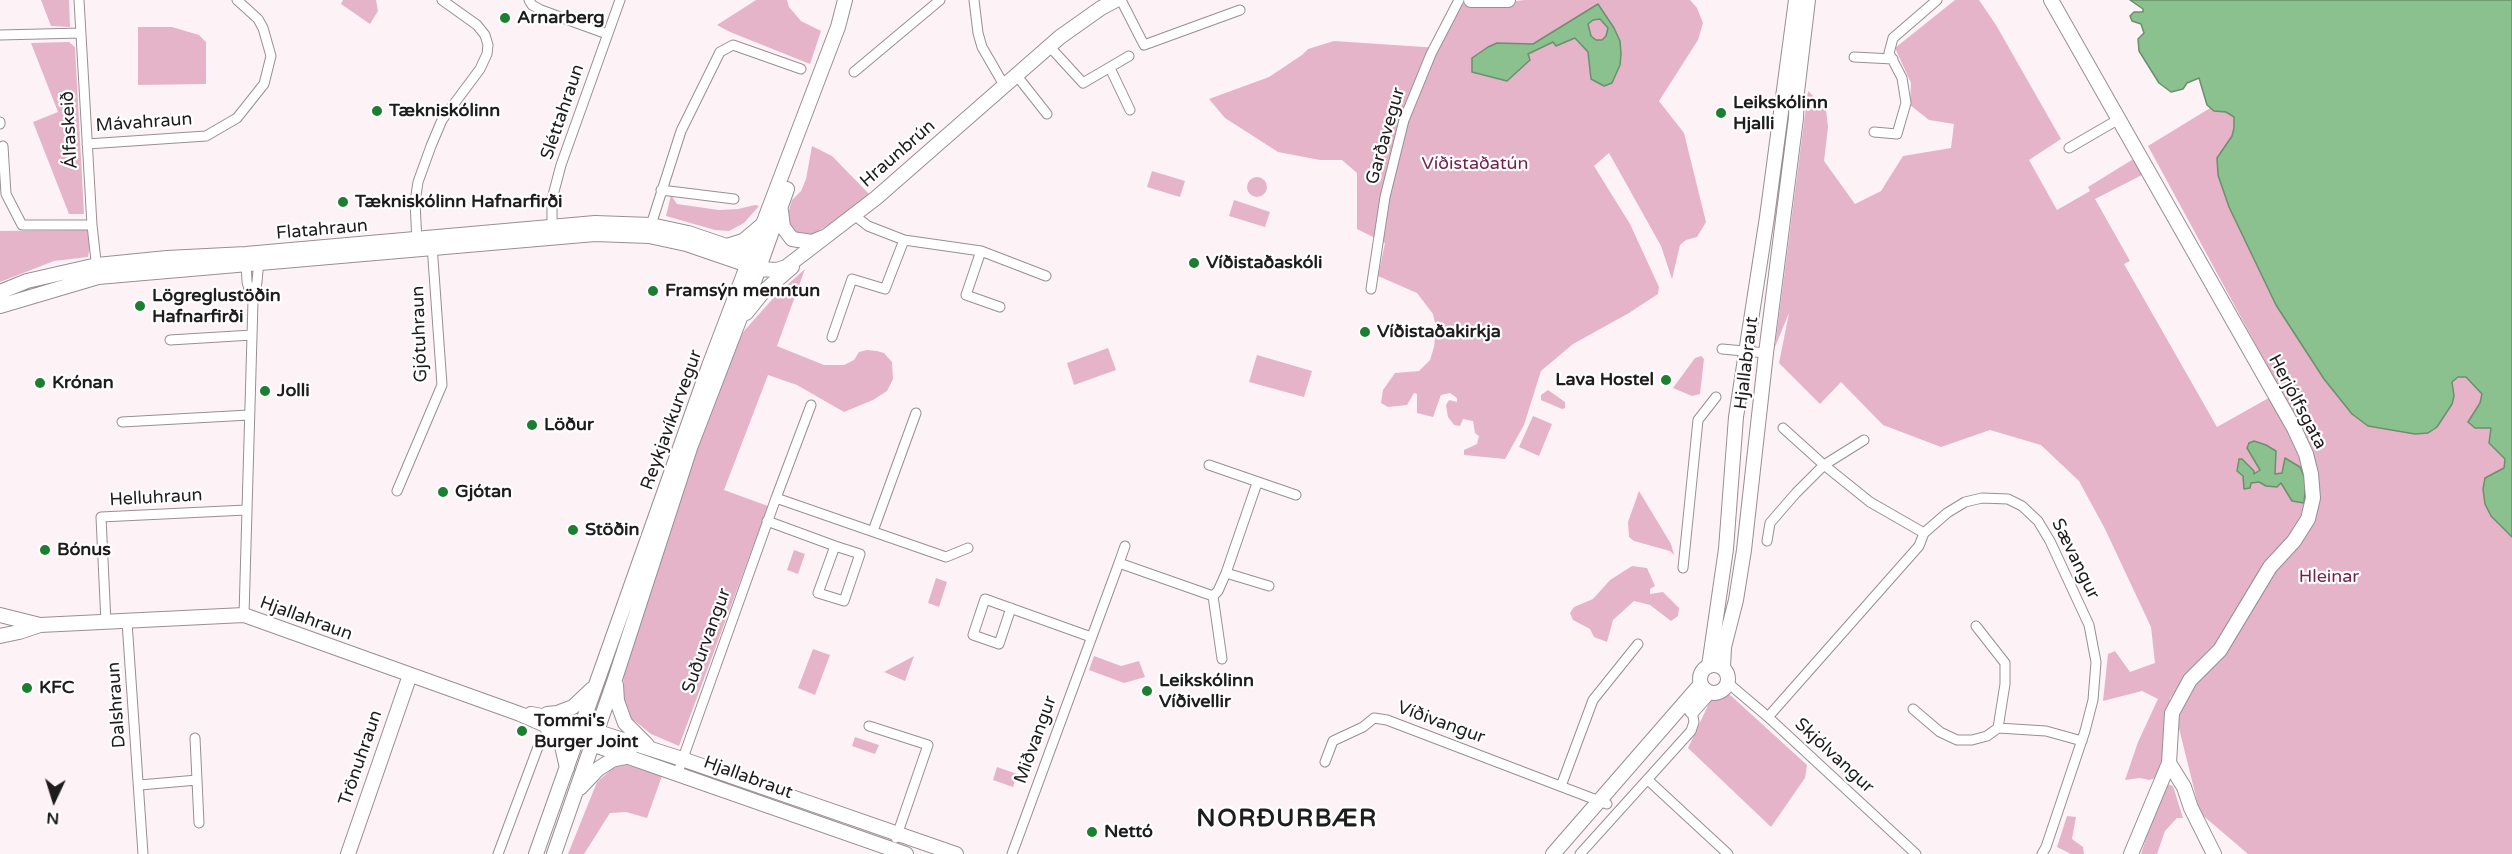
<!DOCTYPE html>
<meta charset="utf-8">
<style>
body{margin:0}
#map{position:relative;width:2512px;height:854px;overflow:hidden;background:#fdf3f7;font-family:"Varela Round",sans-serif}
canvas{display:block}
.north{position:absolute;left:24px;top:770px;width:60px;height:60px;-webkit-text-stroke:4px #fff;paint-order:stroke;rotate:184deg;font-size:16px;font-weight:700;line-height:24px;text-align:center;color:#1f1c1d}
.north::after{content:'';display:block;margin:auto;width:21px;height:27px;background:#1f1c1d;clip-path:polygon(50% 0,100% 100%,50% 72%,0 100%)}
</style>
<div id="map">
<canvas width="2512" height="854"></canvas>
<div class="north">N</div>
</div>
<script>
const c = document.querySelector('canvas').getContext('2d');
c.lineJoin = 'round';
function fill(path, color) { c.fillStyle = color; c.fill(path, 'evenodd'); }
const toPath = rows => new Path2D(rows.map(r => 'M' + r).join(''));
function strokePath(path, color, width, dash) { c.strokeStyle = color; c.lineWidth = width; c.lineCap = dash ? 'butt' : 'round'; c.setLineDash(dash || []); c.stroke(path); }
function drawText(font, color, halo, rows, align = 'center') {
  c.font = font + ' "Varela Round",sans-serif'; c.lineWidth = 4.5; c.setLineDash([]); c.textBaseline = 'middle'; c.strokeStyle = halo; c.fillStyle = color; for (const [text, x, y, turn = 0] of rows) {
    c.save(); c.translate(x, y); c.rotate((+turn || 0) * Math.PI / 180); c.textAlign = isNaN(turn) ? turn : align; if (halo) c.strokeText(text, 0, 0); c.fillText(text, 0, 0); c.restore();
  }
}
fill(toPath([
 [41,0,69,0,70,27,51,26],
 [343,0,376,0,378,11,370,24,341,4],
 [756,0,787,0,789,7,801,21,821,31,810,64,730,32,717,25],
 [1525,0,1690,0,1697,8,1703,23,1698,40,1659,101,1684,133,1706,222,1697,237,1686,240,1680,245,1672,279,1661,246,1609,153,1594,166,1630,224,1659,287,1658,294,1629,313,1573,344,1541,371,1524,425,1505,459,1464,455,1464,450,1477,444,1479,436,1475,433,1473,421,1463,419,1460,426,1454,425,1448,417,1446,405,1449,400,1457,402,1457,398,1450,393,1441,395,1433,417,1417,413,1417,394,1414,393,1407,405,1388,407,1381,403,1383,390,1395,373,1419,371,1430,360,1434,347,1436,327,1433,314,1417,293,1378,276,1385,243,1357,229,1357,173,1342,160,1320,160,1278,152,1225,118,1209,99,1269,77,1302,55,1308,49,1334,41,1439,48,1460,3,1474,6],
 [1955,0,1979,0,1996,25,2061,139,2029,160,2057,210,2090,191,2088,187,2135,158,2144,174,2095,199,2130,261,2124,264,2217,427,2281,391,2148,146,2310,47,2512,227,2512,854,2248,854,2200,813,2171,696,2165,721,2162,761,2156,778,2149,780,2140,778,2125,780,2138,742,2158,699,2142,691,2103,701,2108,654,2115,651,2130,672,2155,663,2151,627,2105,529,2079,481,2041,445,1990,430,1941,447,1883,425,1841,382,1820,404,1779,363,1789,313,1775,347,1808,91,1826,109,1828,127,1824,161,1855,204,1881,191,1903,156,1951,148,1954,124,1929,120,1910,105,1911,83,1895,48],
 [138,27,172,27,199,35,206,42,206,84,138,85],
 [69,42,75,47,84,214,69,214,33,122,58,112,31,43],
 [812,146,832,156,870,195,836,221,807,237,796,235,786,220,792,200,801,191,806,179],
 [1152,171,1185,181,1180,197,1147,187],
 '1247 187a10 10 0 1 1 20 0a10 10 0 1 1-20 0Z',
 [671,195,677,204,719,210,738,209,755,205,759,206,744,223,729,231,715,230,666,216],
 [1234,200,1270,212,1265,227,1229,216],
 [87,230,90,245,88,257,54,261,0,282,0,231],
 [805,269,777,346,824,365,844,365,854,360,859,352,867,350,877,351,884,353,892,362,893,379,887,391,873,400,844,412,797,385,768,375,724,490,768,506,679,746,651,734,631,718,625,709,623,689,624,664,677,497,727,360,744,331,777,294],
 [1108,348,1116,370,1074,385,1067,363],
 [1257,355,1312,371,1304,397,1249,382],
 [1701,356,1704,359,1700,394,1692,396,1673,388,1695,358],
 [1548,390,1565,402,1565,408,1562,409,1541,400,1541,395],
 [1533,416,1552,424,1539,456,1519,447],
 [1639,491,1671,544,1674,555,1670,551,1634,541,1629,537,1628,522],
 [794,550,805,554,798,574,787,570],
 [1632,566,1647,568,1655,586,1650,589,1650,594,1663,592,1679,608,1678,616,1671,621,1650,605,1634,601,1613,620,1607,642,1594,637,1590,629,1573,620,1570,613,1574,607,1593,599,1610,580],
 [936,578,947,582,939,607,928,603],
 [813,649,830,655,815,695,798,688],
 [914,656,905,681,884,672],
 [1094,656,1121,666,1139,661,1145,677,1124,683,1089,670],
 [1728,693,1807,765,1805,778,1771,827,1688,748,1711,699],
 [855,737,879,745,875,754,852,746],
 [627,765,662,776,647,818,626,812,610,813,584,854,568,854,597,782,613,768],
 [997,767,1017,774,1013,787,993,780],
 [2167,784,2173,786,2183,818,2177,818,2165,831,2157,854,2141,854,2162,789],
 [2067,816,2076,817,2072,839,2083,847,2084,854,2071,854,2057,847]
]), '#e6b4c9');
const water = toPath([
 [2130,0,2512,0,2512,537,2491,516,2485,504,2483,489,2485,478,2504,468,2505,459,2489,443,2491,428,2475,428,2468,422,2480,403,2482,394,2466,377,2458,377,2452,382,2454,396,2452,404,2437,427,2428,433,2415,434,2368,426,2352,414,2324,379,2276,305,2229,207,2218,175,2217,158,2232,136,2234,128,2234,117,2226,112,2214,111,2207,105,2199,78,2187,83,2183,89,2171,92,2159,83,2139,51,2138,39,2144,33,2141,24,2132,21,2130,16,2134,12,2143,12,2143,9,2130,0],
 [1598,4,1614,28,1620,41,1621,54,1620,65,1612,83,1604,86,1591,79,1588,52,1575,38,1556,46,1553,42,1528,54,1530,60,1507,81,1472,72,1472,58,1488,47,1497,43,1533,44,1598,4],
 [1600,19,1608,28,1606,36,1602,40,1596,40,1591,36,1588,24,1593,20,1600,19],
 [2254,441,2266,445,2276,451,2275,474,2282,473,2285,458,2300,467,2306,481,2304,503,2292,501,2281,483,2277,487,2266,486,2259,482,2251,483,2250,488,2244,489,2243,476,2237,471,2239,459,2242,459,2254,471,2254,474,2260,470,2247,448,2249,443,2254,441]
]);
fill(water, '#8ac18e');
strokePath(water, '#6a906c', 1.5);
const street = toPath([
 [79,0,92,225,97,270],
 [529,0,532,5,541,10,607,34],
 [974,0,978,33,982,47,1004,85],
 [1121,0,1144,45,1240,10],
 [0,35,81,33],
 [1050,47,1083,83,1129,56],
 [1854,57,1893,59],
 [1110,68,1130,110],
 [854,72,940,0],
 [1017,76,1047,114],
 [0,122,0,124],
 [1874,132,1897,134,1906,103,1902,78,1889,53,1893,38,1937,0],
 [87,144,206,136,237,118,264,84,271,56,263,28,258,19,237,0],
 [3,146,6,194,22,225,92,225],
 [2069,148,2119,119],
 [661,190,734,199],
 [854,215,868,226,904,240,981,251,1046,276],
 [650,228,681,131,720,52,733,45,801,69],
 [552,232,552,199,561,165,620,0],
 [417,242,415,202,418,182,431,146,442,120,480,69,487,54,488,45,485,35,477,25,442,0],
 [981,251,966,295,1000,307],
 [246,260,247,282,252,299],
 [1371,289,1385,197,1404,120,1431,54,1459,0],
 [832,337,852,279,885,289,904,240],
 [170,340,252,335],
 [1722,349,1766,353],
 [122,422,249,415],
 [1783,428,1824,465,1870,502,1924,533],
 [1209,465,1296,495],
 [397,491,442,385,432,245],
 [776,498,811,405],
 [767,521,835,546,818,593,844,601,860,554,835,546],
 [873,531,916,413],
 [1767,541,1770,523,1796,493,1824,465,1864,440],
 [1119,563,1125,546],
 [1683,568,1698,420,1716,397],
 [1226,573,1269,586],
 [1213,596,1222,659],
 [1011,608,999,644,973,635,985,599,1091,637],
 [244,615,253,301,257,282,259,259],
 [127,622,143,854],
 [106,623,101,517,246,510],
 [1728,683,1768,717,1916,854],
 [1913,709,1940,732,1957,740,1972,740,1987,736,1998,728,2005,684,2005,663,1976,626],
 [1768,717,1919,546,1924,533,1947,513,1965,502,1982,498,2008,499,2022,506,2038,521,2050,541,2089,625,2096,662,2093,700,2085,731,2046,847,2042,854],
 [869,726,928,745,896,838],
 [1998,728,2046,731,2082,741],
 [195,738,199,823],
 [1325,762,1333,741,1363,727,1374,718,1387,720,1607,804],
 [678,772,776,498,946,557,968,548],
 [1648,780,1728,854],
 [140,785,197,780],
 [1561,786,1593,700,1638,644],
 [498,854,541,739],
 [1012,854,1119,563,1213,596,1218,591,1226,573,1257,483],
 [1580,854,1691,731,1694,722,1692,711]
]);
const secondary = toPath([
 [1471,0,1508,0],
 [2051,0,2294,428,2306,454,2311,474,2313,498,2308,519,2294,541,2270,567,2220,650,2190,680,2172,713,2169,763,2184,787,2191,808,2214,854],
 [781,211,783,227,792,239,812,242,824,237],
 [727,246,743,241,762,225],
 [0,292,27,281,97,265,167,258,246,254,595,223,651,225,688,233,759,257],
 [0,306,98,277,595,234,649,236,686,244,759,269,777,270,786,267,876,198,1060,37,1101,8,1116,0],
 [746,313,763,292,792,267],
 [0,615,40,625],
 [0,636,19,632,40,625,244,615,520,714,577,739,906,854],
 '1700 679a14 14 0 1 1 28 0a14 14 0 1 1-28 0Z',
 [1709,666,1726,549,1736,417,1767,217,1796,0],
 [1723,668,1724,647,1736,600,1744,550,1766,353,1796,118,1797,92,1808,0],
 [616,685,617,701,625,723,647,745],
 [1692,711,1708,693],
 [531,714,558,719,682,759,956,854],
 [547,714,557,713,573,707,592,689],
 [548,730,562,746,567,768],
 [580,788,598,769,612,760,631,756],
 [348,854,410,675],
 [536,854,709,366,838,27,845,0],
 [554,854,615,679,690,448,755,279,787,189],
 [1553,854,1700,685],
 [2131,854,2169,763]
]);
strokePath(street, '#988f92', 11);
strokePath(secondary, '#988f92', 16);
strokePath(street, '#fff', 9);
strokePath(secondary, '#fff', 14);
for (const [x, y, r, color] of [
 [505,18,6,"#1b7e31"],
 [377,111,6,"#1b7e31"],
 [1721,113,6,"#1b7e31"],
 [343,202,6,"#1b7e31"],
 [1194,263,6,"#1b7e31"],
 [653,291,6,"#1b7e31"],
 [140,306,6,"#1b7e31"],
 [1365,332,6,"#1b7e31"],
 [1666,380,6,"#1b7e31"],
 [40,383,6,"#1b7e31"],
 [265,391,6,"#1b7e31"],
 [532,425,6,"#1b7e31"],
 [443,492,6,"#1b7e31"],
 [573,530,6,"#1b7e31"],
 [45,550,6,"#1b7e31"],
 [27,688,6,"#1b7e31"],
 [1147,691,6,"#1b7e31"],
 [522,731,6,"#1b7e31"],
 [1092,832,6,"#1b7e31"]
]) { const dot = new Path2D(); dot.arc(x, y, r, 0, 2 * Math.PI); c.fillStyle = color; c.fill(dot); strokePath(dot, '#fff', 2); }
drawText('bold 18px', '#1f1c1d', '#fff', [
 ["Arnarberg",517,18],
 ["Leikskólinn",1733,103],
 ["Hjalli",1733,124],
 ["Tækniskólinn",389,111],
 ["Tækniskólinn Hafnarfirði",355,202],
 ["Víðistaðaskóli",1206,263],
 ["Framsýn menntun",665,291],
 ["Lögreglustöðin",152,296],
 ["Hafnarfirði",152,317],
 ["Víðistaðakirkja",1377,332],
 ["Lava Hostel",1654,380,"right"],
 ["Krónan",52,383],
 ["Jolli",277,391],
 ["Löður",544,425],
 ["Gjótan",455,492],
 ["Stöðin",585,530],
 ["Bónus",57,550],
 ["Leikskólinn",1159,681],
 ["Víðivellir",1159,702],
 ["KFC",39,688],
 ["Tommi's",534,721],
 ["Burger Joint",534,742],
 ["Nettó",1104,832]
], 'left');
drawText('18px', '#1f1c1d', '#fff', [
 ["Sléttahraun",563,112,-71],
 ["Mávahraun",144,123,-4],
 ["Álfaskeið",70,130,-93],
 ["Garðavegur",1386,136,-74],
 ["Hraunbrún",898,154,-41],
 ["Flatahraun",322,230,-5],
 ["Gjótuhraun",420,334,-92],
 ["Hjallabraut",1747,363,-83],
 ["Herjólfsgata",2297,402,62],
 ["Reykjavíkurvegur",672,420,-70],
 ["Helluhraun",156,498,-3],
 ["Sævangur",2075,559,64],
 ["Hjallahraun",306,619,20],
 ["Suðurvangur",707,641,-70],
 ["Dalshraun",117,705,-94],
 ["Víðivangur",1441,723,20],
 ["Miðvangur",1036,740,-70],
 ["Skjólvangur",1834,756,43],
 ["Trönuhraun",361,758,-71],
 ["Hjallabraut",748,778,20]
]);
drawText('18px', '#74224d', '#fff', [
 ["Víðistaðatún",1475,164],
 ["Hleinar",2329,577]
]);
c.letterSpacing = '1.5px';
drawText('bold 24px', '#1f1c1d', '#fff', [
 ["NORÐURBÆR",1287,820]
]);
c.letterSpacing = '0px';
</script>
